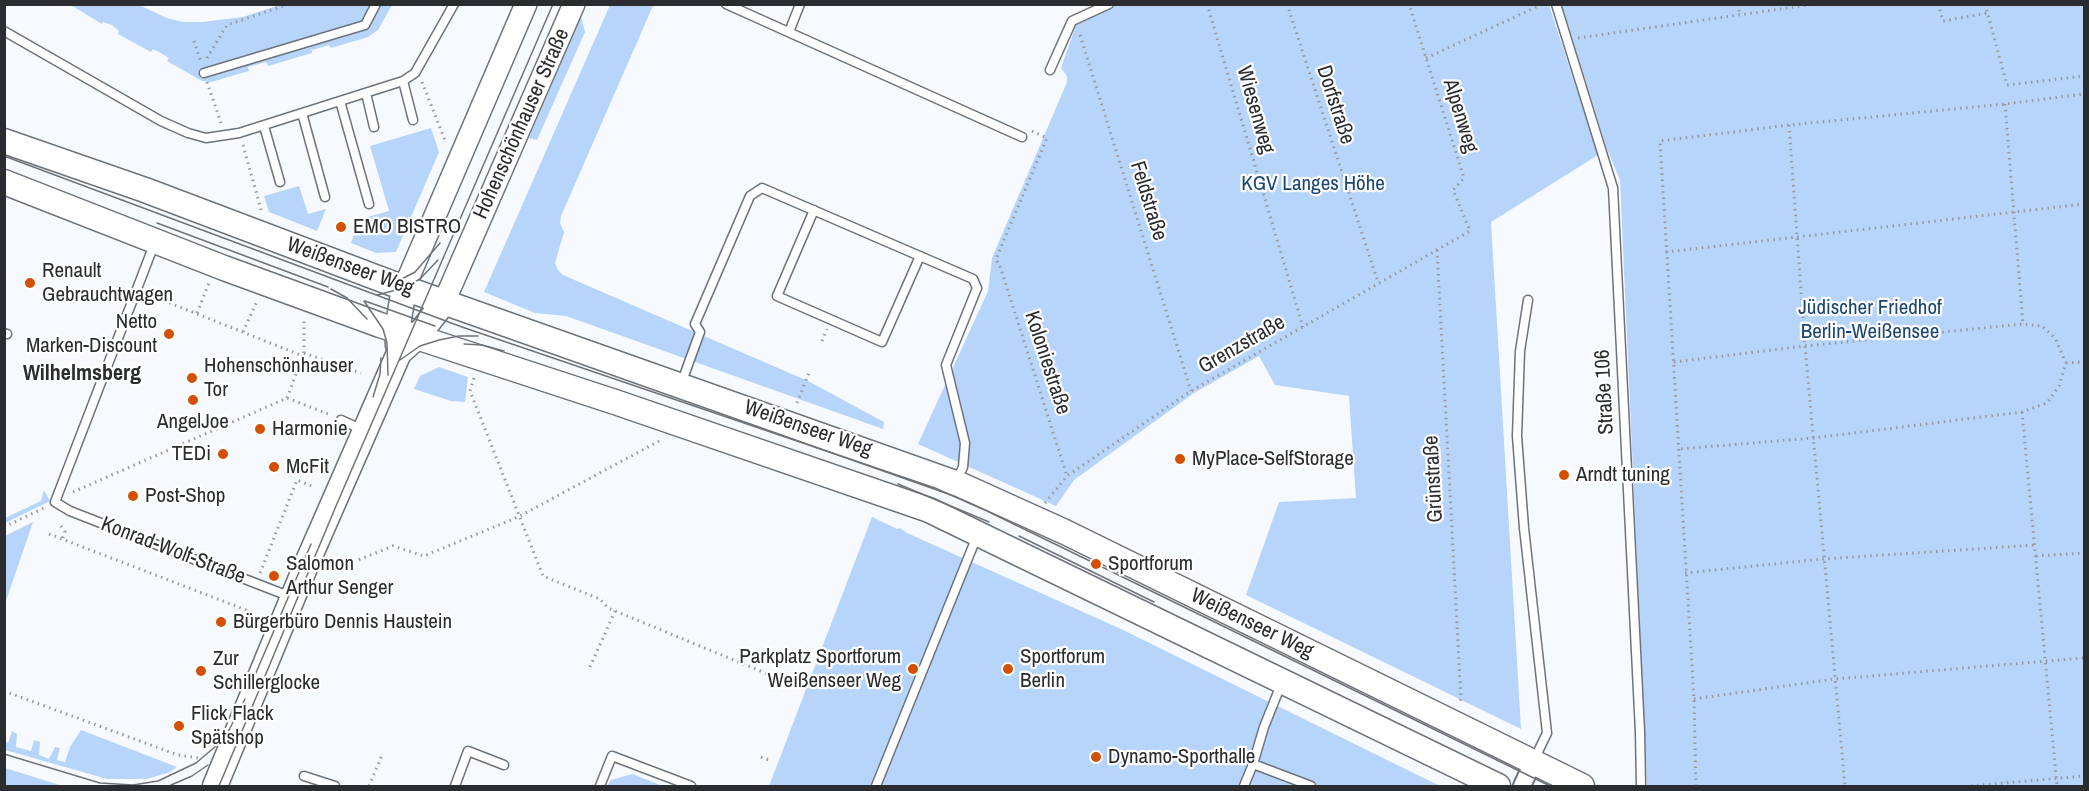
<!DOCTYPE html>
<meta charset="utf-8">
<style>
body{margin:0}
#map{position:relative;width:2089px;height:791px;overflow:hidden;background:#f6faff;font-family:"Archivo Narrow",sans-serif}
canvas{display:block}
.frame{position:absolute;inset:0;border:6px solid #2a2c2f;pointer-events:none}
</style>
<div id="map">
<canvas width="2089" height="791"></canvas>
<div class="frame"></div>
</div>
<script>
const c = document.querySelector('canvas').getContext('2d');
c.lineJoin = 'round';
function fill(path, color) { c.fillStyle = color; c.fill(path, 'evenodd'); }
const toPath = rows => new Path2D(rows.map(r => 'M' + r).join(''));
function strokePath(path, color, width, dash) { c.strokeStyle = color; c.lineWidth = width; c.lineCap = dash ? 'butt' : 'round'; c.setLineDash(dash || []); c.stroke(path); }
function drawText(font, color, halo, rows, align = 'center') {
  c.font = font + ' "Archivo Narrow",sans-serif'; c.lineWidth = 4.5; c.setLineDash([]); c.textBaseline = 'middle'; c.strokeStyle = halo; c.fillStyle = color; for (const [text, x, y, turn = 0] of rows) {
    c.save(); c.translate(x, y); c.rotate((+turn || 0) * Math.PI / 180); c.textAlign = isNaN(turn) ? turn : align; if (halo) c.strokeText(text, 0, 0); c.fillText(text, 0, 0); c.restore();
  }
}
fill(toPath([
 [69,4,139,5,167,18,183,22,202,22,243,17,280,5,392,5,378,30,368,37,331,48,329,45,312,50,312,53,268,66,266,62,248,67,249,71,211,82,202,81,167,61,169,58,159,52,153,49,151,52,118,34,119,31,112,25,103,22,102,24],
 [1119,4,1549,5,1598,155,1491,222,1521,729,1246,595,1279,502,1356,498,1349,396,1275,385,1259,356,1194,393,1074,480,1056,506,918,444,988,291,992,258,1067,82,1067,76,1061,68,1076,25],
 [610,5,655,5,652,8,561,216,560,223,564,232,555,263,558,270,563,275,808,381,884,422,883,429,566,316,535,313,484,292],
 [1562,5,2084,5,2084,786,1647,786,1620,180,1607,149],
 [581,17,585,32,537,140,529,138],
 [431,128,439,152,396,252,376,253,351,243,360,219,389,211,370,146],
 [299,186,308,214,326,209,317,231,269,212,264,196],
 [439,367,468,377,465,402,451,401,414,389,420,376],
 [44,490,50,501,5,523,5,518,41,501],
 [872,517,897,529,900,528,907,533,1121,629,1440,786,769,786],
 [33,522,5,604,5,536],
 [81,730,177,767,170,772,147,779,107,779,5,750,5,741,8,743,12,731,17,734,16,747,31,751,34,740,40,742,39,755,49,759,55,747,60,748,57,760,65,762,70,747],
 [5,768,63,786,5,786],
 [632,774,663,786,607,786,611,780]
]), '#b7d5fa');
const service = toPath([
 [726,4,1022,137],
 [1556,4,1613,188,1640,732,1641,786],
 [4,31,161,121,188,133,206,138,239,133,403,81,415,73,454,4],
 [789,32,800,4],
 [1050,70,1072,21,1109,4],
 [204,73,365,25,376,4],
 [403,81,413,120],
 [366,93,374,127],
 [340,101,369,204],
 [302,113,325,197],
 [264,126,280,182],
 [814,210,777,296,882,342,920,256],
 [155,242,55,502,70,511,291,597],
 [1528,300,1520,351,1517,436,1524,528,1547,733,1534,760],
 [4,333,7,334],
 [681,384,700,332,695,324,750,196,762,188,973,279,977,288,946,365,965,443,963,467,956,482],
 [341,420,363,430],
 [1253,764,1264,727,1282,682],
 [304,776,335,786],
 [455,786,468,751,504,765],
 [600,786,612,756,691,786],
 [876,786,977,536],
 [1244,786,1253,764,1311,786]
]);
const minor = toPath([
 [1522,786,1533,762]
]);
const tertiary = toPath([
 [404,288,526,4],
 [444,302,574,4]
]);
const secondary = toPath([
 [4,141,145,190,404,288,961,485,1065,532,1582,786],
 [4,182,224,268,380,325,618,403,929,510,1498,786],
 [398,345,397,331,404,288],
 [215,786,307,563,399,353,417,337,444,302]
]);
strokePath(service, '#6d737a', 11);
strokePath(minor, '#6d737a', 20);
strokePath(tertiary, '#6d737a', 24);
strokePath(secondary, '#6d737a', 27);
strokePath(toPath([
 [1207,4,1303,327],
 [1287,4,1378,282],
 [1738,4,1740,15],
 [1938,4,1943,21,1988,13],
 [1985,4,2007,85,2084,76],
 [1080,35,1191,391],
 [1578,38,1815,4],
 [194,41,201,62],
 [207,58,227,25,289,4],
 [1426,58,1543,4],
 [207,82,221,123],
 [422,82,446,143],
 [2005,104,2023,324],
 [1789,125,1805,346,1845,786],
 [1032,131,1047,138,996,259,1001,269,1067,476],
 [243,145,262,213],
 [1437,250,1461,699,1459,703],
 [1666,252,2084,204],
 [147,294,303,356],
 [197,313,209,283],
 [243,332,257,301],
 [822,341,827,329],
 [304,353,361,373],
 [1674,362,1805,346,2023,324,2042,326,2055,338,2066,363,2059,386,2047,403,2022,412,1813,438,1679,449],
 [2066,363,2084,362],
 [474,378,470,391,543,576,600,599,608,608,799,687],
 [287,398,304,353,304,319],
 [797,403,810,370],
 [2022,412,2057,786],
 [73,492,287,398,331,415],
 [1045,503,1067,476,1191,391,1470,231,1453,190,1464,178,1409,4],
 [61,526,65,532,62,540],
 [4,527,46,507],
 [49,534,254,613],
 [2036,556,2084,553],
 [331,571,393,546,424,556,518,517,661,440],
 [260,573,297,480,314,487],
 [1685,573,1823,559,2035,545],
 [590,667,615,611],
 [4,691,178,755,198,758],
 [1694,699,1834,679,2084,658],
 [761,757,771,761],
 [369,786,382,755],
 [1696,786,1694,699,1660,141,1789,125,2005,104,2084,94],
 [1971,786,2084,776]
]), '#95989c', 3, [1.5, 4.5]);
strokePath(service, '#fff', 8);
strokePath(minor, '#fff', 16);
strokePath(tertiary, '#fff', 21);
strokePath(secondary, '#fff', 24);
strokePath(toPath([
 [4,156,462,327,935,488,987,511,1096,564,1550,786],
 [157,223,328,287],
 [384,285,396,282,415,272,440,243],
 [331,289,347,298,367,319],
 [377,295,404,288,420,279,438,260],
 [364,301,383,329,387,343,388,375],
 [365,301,435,326],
 [464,344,482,345,504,351],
 [400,360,420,346,439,340,459,336,478,336],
 [373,397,380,374,381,358],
 [898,484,989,522],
 [1019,536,1154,602],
 [252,682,311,544],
 [4,754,100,783,133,785,158,781,196,763,216,746,228,732,245,699],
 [171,785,192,776,208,765],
 [219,786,336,506,553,4]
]), '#707376', 1.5);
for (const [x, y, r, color] of [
 [341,227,6,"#d35000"],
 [30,283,6,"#d35000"],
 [169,334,6,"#d35000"],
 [192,378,6,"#d35000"],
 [193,400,6,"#d35000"],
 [260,429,6,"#d35000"],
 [223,454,6,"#d35000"],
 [1180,459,6,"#d35000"],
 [274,467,6,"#d35000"],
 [1564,475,6,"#d35000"],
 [133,496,6,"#d35000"],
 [1096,564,6,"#d35000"],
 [274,576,6,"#d35000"],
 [221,622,6,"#d35000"],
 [913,669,6,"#d35000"],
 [1008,669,6,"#d35000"],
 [201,671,6,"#d35000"],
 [179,726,6,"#d35000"],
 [1096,757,6,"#d35000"]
]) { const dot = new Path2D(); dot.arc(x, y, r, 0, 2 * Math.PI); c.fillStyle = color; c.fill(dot); strokePath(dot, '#fff', 2); }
drawText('21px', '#2a2c2f', '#fff', [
 ["Dorfstraße",1335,105,72],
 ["Wiesenweg",1255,110,74],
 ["Alpenweg",1460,116,73],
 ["Hohenschönhauser Straße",522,124,-66],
 ["Feldstraße",1148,201,73],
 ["Weißenseer Weg",350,267,20],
 ["Grenzstraße",1242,345,-30],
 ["Koloniestraße",1047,363,72],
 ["Straße 106",1605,392,-93],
 ["Weißenseer Weg",808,429,19],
 ["Grünstraße",1434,479,-93],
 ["Konrad-Wolf-Straße",173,551,21],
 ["Weißenseer Weg",1252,624,26]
]);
drawText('21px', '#1b4674', '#fff', [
 ["KGV Langes Höhe",1313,184],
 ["Jüdischer Friedhof",1870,308],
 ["Berlin-Weißensee",1870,332]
]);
drawText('21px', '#2a2c2f', '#fff', [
 ["EMO BISTRO",353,227],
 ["Renault",42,271],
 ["Gebrauchtwagen",42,295],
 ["Netto",157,322,"right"],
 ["Marken-Discount",157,346,"right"],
 ["Hohenschönhauser",204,366],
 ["Tor",204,390],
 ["AngelJoe",193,422,"center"],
 ["Harmonie",272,429],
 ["TEDi",211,454,"right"],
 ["MyPlace-SelfStorage",1192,459],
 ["McFit",286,467],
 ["Arndt tuning",1576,475],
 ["Post-Shop",145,496],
 ["Salomon",286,564],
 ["Arthur Senger",286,588],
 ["Sportforum",1108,564],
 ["Bürgerbüro Dennis Haustein",233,622],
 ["Parkplatz Sportforum",901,657,"right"],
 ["Weißenseer Weg",901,681,"right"],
 ["Sportforum",1020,657],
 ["Berlin",1020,681],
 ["Zur",213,659],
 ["Schillerglocke",213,683],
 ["Flick Flack",191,714],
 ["Spätshop",191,738],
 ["Dynamo-Sporthalle",1108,757]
], 'left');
drawText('bold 22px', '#2a2c2f', '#fff', [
 ["Wilhelmsberg",82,374]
]);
</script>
